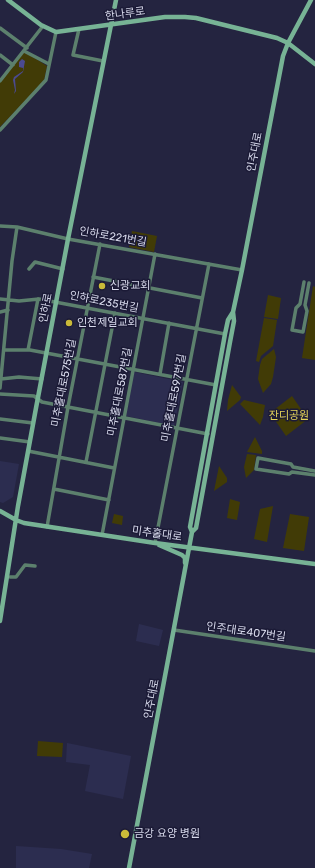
<!DOCTYPE html>
<meta charset="utf-8">
<style>
body{margin:0}
canvas{display:block;background:#242440}
</style>
<canvas width="315" height="868"></canvas>
<script>
const c = document.querySelector('canvas').getContext('2d');
c.lineJoin = 'round';
function fill(path, color) { c.fillStyle = color; c.fill(path, 'evenodd'); }
const toPath = rows => new Path2D(rows.map(r => 'M' + r).join(''));
function strokePath(path, color, width, dash) { c.strokeStyle = color; c.lineWidth = width; c.lineCap = dash ? 'butt' : 'round'; c.setLineDash(dash || []); c.stroke(path); }
function drawText(font, color, halo, rows, align = 'center') {
  c.font = font + ' Rubik,"Noto Sans KR",sans-serif'; c.lineWidth = 3; c.setLineDash([]); c.textBaseline = 'middle'; c.strokeStyle = halo; c.fillStyle = color; for (const [text, x, y, turn = 0] of rows) {
    c.save(); c.translate(x, y); c.rotate((+turn || 0) * Math.PI / 180); c.textAlign = isNaN(turn) ? turn : align; if (halo) c.strokeText(text, 0, 0); c.fillText(text, 0, 0); c.restore();
  }
}
fill(toPath([
 [134,372,183,382,174,426,126,416],
 [0,461,19,464,13,497,3,503,0,502],
 [139,624,163,630,159,646,136,641],
 [67,743,131,756,123,799,85,791,90,765,66,762],
 [16,846,61,849,92,854,89,868,16,868]
]), '#2c2d50');
fill(toPath([
 [24,51,47,66,44,81,0,127,0,81],
 [132,231,157,236,154,252,129,247],
 [313,286,315,287,315,360,302,358],
 [268,295,281,298,278,319,264,317],
 [264,318,277,320,273,346,261,356,259,362,256,361],
 [274,349,276,357,273,377,271,384,263,393,258,379,260,365,262,359],
 [232,385,241,397,240,400,227,411,228,400],
 [292,396,308,419,286,436,270,413],
 [244,400,265,405,263,417,260,425,240,404],
 [255,437,262,451,262,454,247,452],
 [247,454,256,455,254,470,246,478,244,467],
 [219,466,227,478,227,482,214,491],
 [230,499,240,502,237,520,227,518],
 [273,506,267,542,254,539,260,509],
 [114,514,123,516,122,525,112,523],
 [290,514,309,517,304,551,283,548],
 [38,741,63,743,62,757,37,756]
]), '#413b06');
fill(toPath([
 [22,59,25,61,23,72,15,79,16,91,14,94,15,90,13,80,14,77,23,71,23,68,19,67,19,62]
]), '#4b4a90');
strokePath(toPath([
 [0,28,27,48],
 [79,29,73,55,103,61],
 [24,51,49,64],
 [0,55,13,65],
 [0,81,43,26],
 [0,130,46,80,56,32],
 [0,226,17,227,68,239,242,270],
 [29,269,35,262,63,269],
 [93,277,202,298],
 [304,282,300,304,296,308,292,330,303,332,307,311,305,305,309,283],
 [0,299,19,301,39,299,225,334],
 [0,312,8,310],
 [4,350,30,350,216,385],
 [28,350,38,299],
 [160,374,169,323],
 [1,379,19,377,42,379],
 [0,388,12,261,17,227],
 [0,394,34,396,42,402,208,434],
 [0,419,33,423],
 [0,438,30,442],
 [28,451,114,468],
 [86,462,115,313],
 [315,471,293,467,291,464,258,458,256,469,289,474,292,472,315,475],
 [54,489,109,500],
 [47,527,68,407,100,244],
 [102,535,155,254],
 [155,543,209,264],
 [10,577,16,577,25,565,35,566],
 [174,630,315,651]
]), '#5c806d', 3.5);
strokePath(toPath([
 [8,0,41,25,56,32,165,17,185,17,196,18,277,38,288,43,315,64],
 [0,511,16,520,24,523,155,543,315,564],
 [192,532,190,527,225,334,228,320,233,312,242,270,283,56,288,43,311,0],
 [159,545,182,555,185,558,185,563],
 [0,621,18,506,36,408,68,239,116,0],
 [129,868,192,532,196,528,230,342,234,321,233,312]
]), '#77b395', 4.5);
for (const [x, y, r, color] of [
 [102,286,4,"#caba39"],
 [69,323,4,"#caba39"],
 [125,834,5,"#caba39"]
]) { const dot = new Path2D(); dot.arc(x, y, r, 0, 2 * Math.PI); c.fillStyle = color; c.fill(dot); strokePath(dot, '#1b1a36', 1.5); }
drawText('11px', '#d7d9eb', '#1b1a36', [
 ["한나루로",125,14,-8],
 ["인주대로",255,152,-79],
 ["인하로221번길",113,237,10],
 ["인하로235번길",104,302,11],
 ["인하로",46,308,-79],
 ["미추홀대로575번길",64,383,-79],
 ["미추홀대로587번길",120,392,-79],
 ["미추홀대로597번길",174,398,-79],
 ["미추홀대로",157,534,8],
 ["인주대로407번길",246,632,8],
 ["인주대로",152,699,-79]
]);
drawText('11px', '#d7d9eb', '#1b1a36', [
 ["신광교회",110,286],
 ["인천제일교회",77,323],
 ["금강 요양 병원",134,834]
], 'left');
drawText('11px', '#e5d55a', '#1b1a36', [
 ["잔디공원",289,416]
]);
</script>
